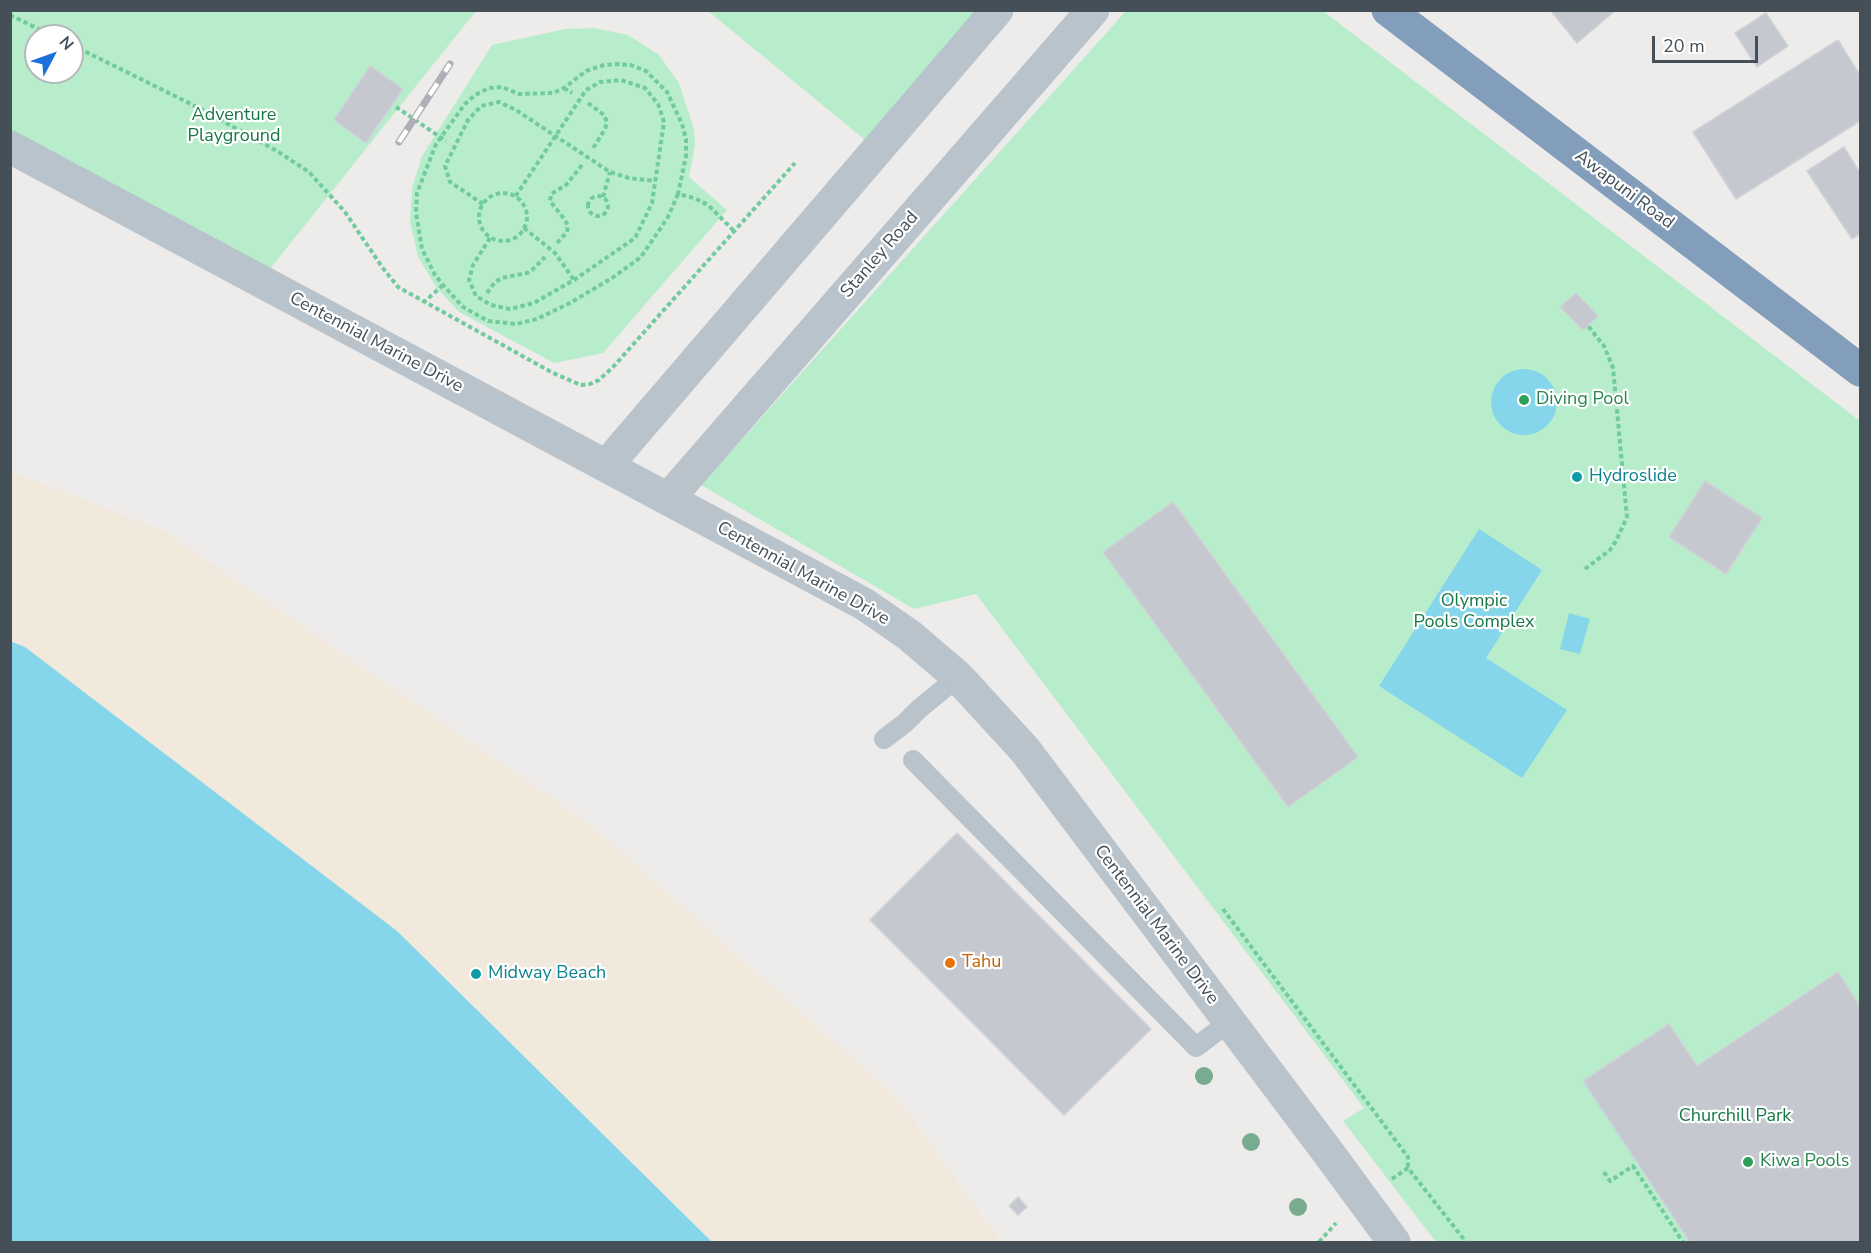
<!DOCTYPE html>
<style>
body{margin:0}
#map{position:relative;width:1871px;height:1253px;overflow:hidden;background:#eeebeb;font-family:"Nunito Sans",sans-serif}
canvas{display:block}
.frame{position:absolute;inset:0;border:12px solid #444f58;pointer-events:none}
.north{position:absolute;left:24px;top:24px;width:60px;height:60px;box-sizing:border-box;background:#fff;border:2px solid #b4b9bc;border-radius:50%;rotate:49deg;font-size:16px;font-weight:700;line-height:24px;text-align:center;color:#444f58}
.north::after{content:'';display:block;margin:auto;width:21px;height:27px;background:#1a6fda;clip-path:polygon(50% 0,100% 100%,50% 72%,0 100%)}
.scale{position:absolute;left:1652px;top:36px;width:106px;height:27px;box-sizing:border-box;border:3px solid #444f58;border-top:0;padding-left:8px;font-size:18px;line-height:21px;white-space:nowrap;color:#444f58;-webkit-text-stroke:4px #fff;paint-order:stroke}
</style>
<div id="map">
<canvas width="1871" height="1253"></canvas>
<div class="frame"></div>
<div class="north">N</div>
<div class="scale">20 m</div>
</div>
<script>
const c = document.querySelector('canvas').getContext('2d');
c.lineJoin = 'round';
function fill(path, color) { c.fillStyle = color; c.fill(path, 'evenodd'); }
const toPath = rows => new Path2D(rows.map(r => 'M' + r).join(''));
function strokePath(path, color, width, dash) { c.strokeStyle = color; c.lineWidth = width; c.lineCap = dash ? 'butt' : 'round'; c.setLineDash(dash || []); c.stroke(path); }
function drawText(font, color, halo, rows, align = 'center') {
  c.font = font + ' "Nunito Sans",sans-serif'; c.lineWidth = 4.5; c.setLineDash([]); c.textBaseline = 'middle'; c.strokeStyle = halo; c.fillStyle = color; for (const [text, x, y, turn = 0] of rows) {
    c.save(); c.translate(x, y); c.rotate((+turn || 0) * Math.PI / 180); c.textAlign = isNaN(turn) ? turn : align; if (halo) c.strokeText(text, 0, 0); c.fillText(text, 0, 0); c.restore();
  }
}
fill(toPath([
 [11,11,476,11,265,275,11,134],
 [36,36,72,36,72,72,36,72],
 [708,11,981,11,870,144],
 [1126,11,1323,11,1860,421,1860,1242,1436,1242,1343,1121,1364,1108,976,594,914,609,701,485],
 [595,28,628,35,659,55,679,83,694,129,695,145,689,177,727,210,603,353,554,363,459,312,436,287,418,257,410,222,412,188,422,156,492,45,565,29]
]), '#b8edcc');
fill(toPath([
 [10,471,164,531,591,825,898,1099,1001,1242,581,1242,11,850]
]), '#f1e9db');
fill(toPath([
 '1491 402a33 33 0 1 1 66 0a33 33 0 1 1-66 0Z',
 [1479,529,1542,570,1486,658,1567,710,1522,778,1379,686],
 [1569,613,1590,619,1580,654,1560,649],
 [10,641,25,647,397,931,712,1242,11,1242]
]), '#85d6ea');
const building = toPath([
 [1550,10,1616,10,1577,43,1550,10],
 [1766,13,1788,46,1757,67,1735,33,1766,13],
 [1838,40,1860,75,1860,121,1736,199,1693,132,1838,40],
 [370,66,403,89,366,143,334,120,370,66],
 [1844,147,1860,173,1860,234,1852,239,1807,171,1844,147],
 [1576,293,1598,316,1583,330,1560,307,1576,293],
 [1705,481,1762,518,1726,574,1669,537,1705,481],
 [1173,502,1358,757,1288,807,1103,552,1173,502],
 [957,833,1151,1029,1064,1115,870,920,957,833],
 [1838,972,1860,1006,1860,1242,1690,1242,1583,1081,1669,1024,1697,1066,1838,972],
 [1018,1197,1027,1207,1018,1215,1009,1206,1018,1197]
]);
fill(building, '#c5c8ce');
strokePath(building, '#cfd2d7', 1.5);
strokePath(toPath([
 [10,15,53,36],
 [72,45,197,107,277,151,309,172,345,212,382,267,398,287,553,373,581,385,590,384,599,380,613,367,795,163],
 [564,88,572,93],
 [588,103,604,115,607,122,605,129,592,150],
 [396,107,446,141],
 '479 217a24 24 0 1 1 48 0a24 24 0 1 1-48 0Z',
 [678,194,668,217,641,257,612,278,570,303,537,319,516,324,488,321,463,307,443,285,435,275,422,249,416,213,417,193,436,144,465,104,475,95,489,88,502,87,519,94,553,93,564,88,586,71,604,65,617,64,631,65,646,71,667,92,682,124,686,139,686,156,678,194,694,198,708,205,734,231],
 '588 206a10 10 0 1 1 20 0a10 10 0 1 1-20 0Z',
 [603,197,610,172],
 [483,204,450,182,445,166,468,120,481,106,499,102,516,110,610,172,629,178,655,181],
 [524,228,555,253,574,280],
 [490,238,473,265,469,280,476,296,491,305,510,309,534,303,574,280,635,238,652,203,664,122,658,104,645,88,621,80,600,82,586,90,515,197],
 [557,243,567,232,568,226,565,220,550,201,551,194,566,185,582,165],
 [487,293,495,282,502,278,527,273,532,270,545,257],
 [423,303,443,285],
 [1585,569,1610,550,1616,541,1627,517,1613,368,1604,346,1588,326],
 [1223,909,1408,1157,1408,1168],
 [1604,1172,1610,1181,1633,1166,1683,1242],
 [1392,1179,1408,1168,1466,1242],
 [1319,1242,1336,1223]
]), '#71cb9d', 4, [4.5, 3]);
strokePath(toPath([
 [884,739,905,723,919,709,958,677],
 [913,760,1196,1047,1229,1022]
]), '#b9c3cb', 20);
strokePath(toPath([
 [10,147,864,604,909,635,958,677,1025,750,1327,1151,1394,1242],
 [607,465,997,10],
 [668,499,1093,10]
]), '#b9c3cb', 33);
strokePath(toPath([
 [1388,10,1860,370]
]), '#829ebb', 33);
const rail = toPath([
 [399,142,450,64]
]);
strokePath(rail, '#adb1b6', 7);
strokePath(rail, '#fff', 4.5, [14]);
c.fillStyle = '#78ac90';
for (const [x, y] of [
 [1204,1076],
 [1251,1142],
 [1298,1207]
]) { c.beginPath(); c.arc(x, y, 9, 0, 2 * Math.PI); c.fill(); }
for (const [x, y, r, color] of [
 [1524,400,6,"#2e9e5b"],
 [1577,477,6,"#0f9aa8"],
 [950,963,6,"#e8710a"],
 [476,974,6,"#0f9aa8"],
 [1748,1162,6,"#2e9e5b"]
]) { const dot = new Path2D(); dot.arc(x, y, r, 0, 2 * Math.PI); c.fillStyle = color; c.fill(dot); strokePath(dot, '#fff', 2); }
drawText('18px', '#177846', '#fff', [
 ["Adventure",234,116],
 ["Playground",234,137],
 ["Olympic",1474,602],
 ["Pools Complex",1474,623],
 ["Churchill Park",1735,1117]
]);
drawText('18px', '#444f58', '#fff', [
 ["Awapuni Road",1624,190,37],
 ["Stanley Road",880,255,-49],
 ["Centennial Marine Drive",376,343,28],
 ["Centennial Marine Drive",803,574,29],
 ["Centennial Marine Drive",1156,925,53]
]);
drawText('18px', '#27864d', '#fff', [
 ["Diving Pool",1536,400],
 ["Kiwa Pools",1760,1162]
], 'left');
drawText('18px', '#0d838f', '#fff', [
 ["Hydroslide",1589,477],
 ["Midway Beach",488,974]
], 'left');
drawText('18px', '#c56008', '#fff', [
 ["Tahu",962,963]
], 'left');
</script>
